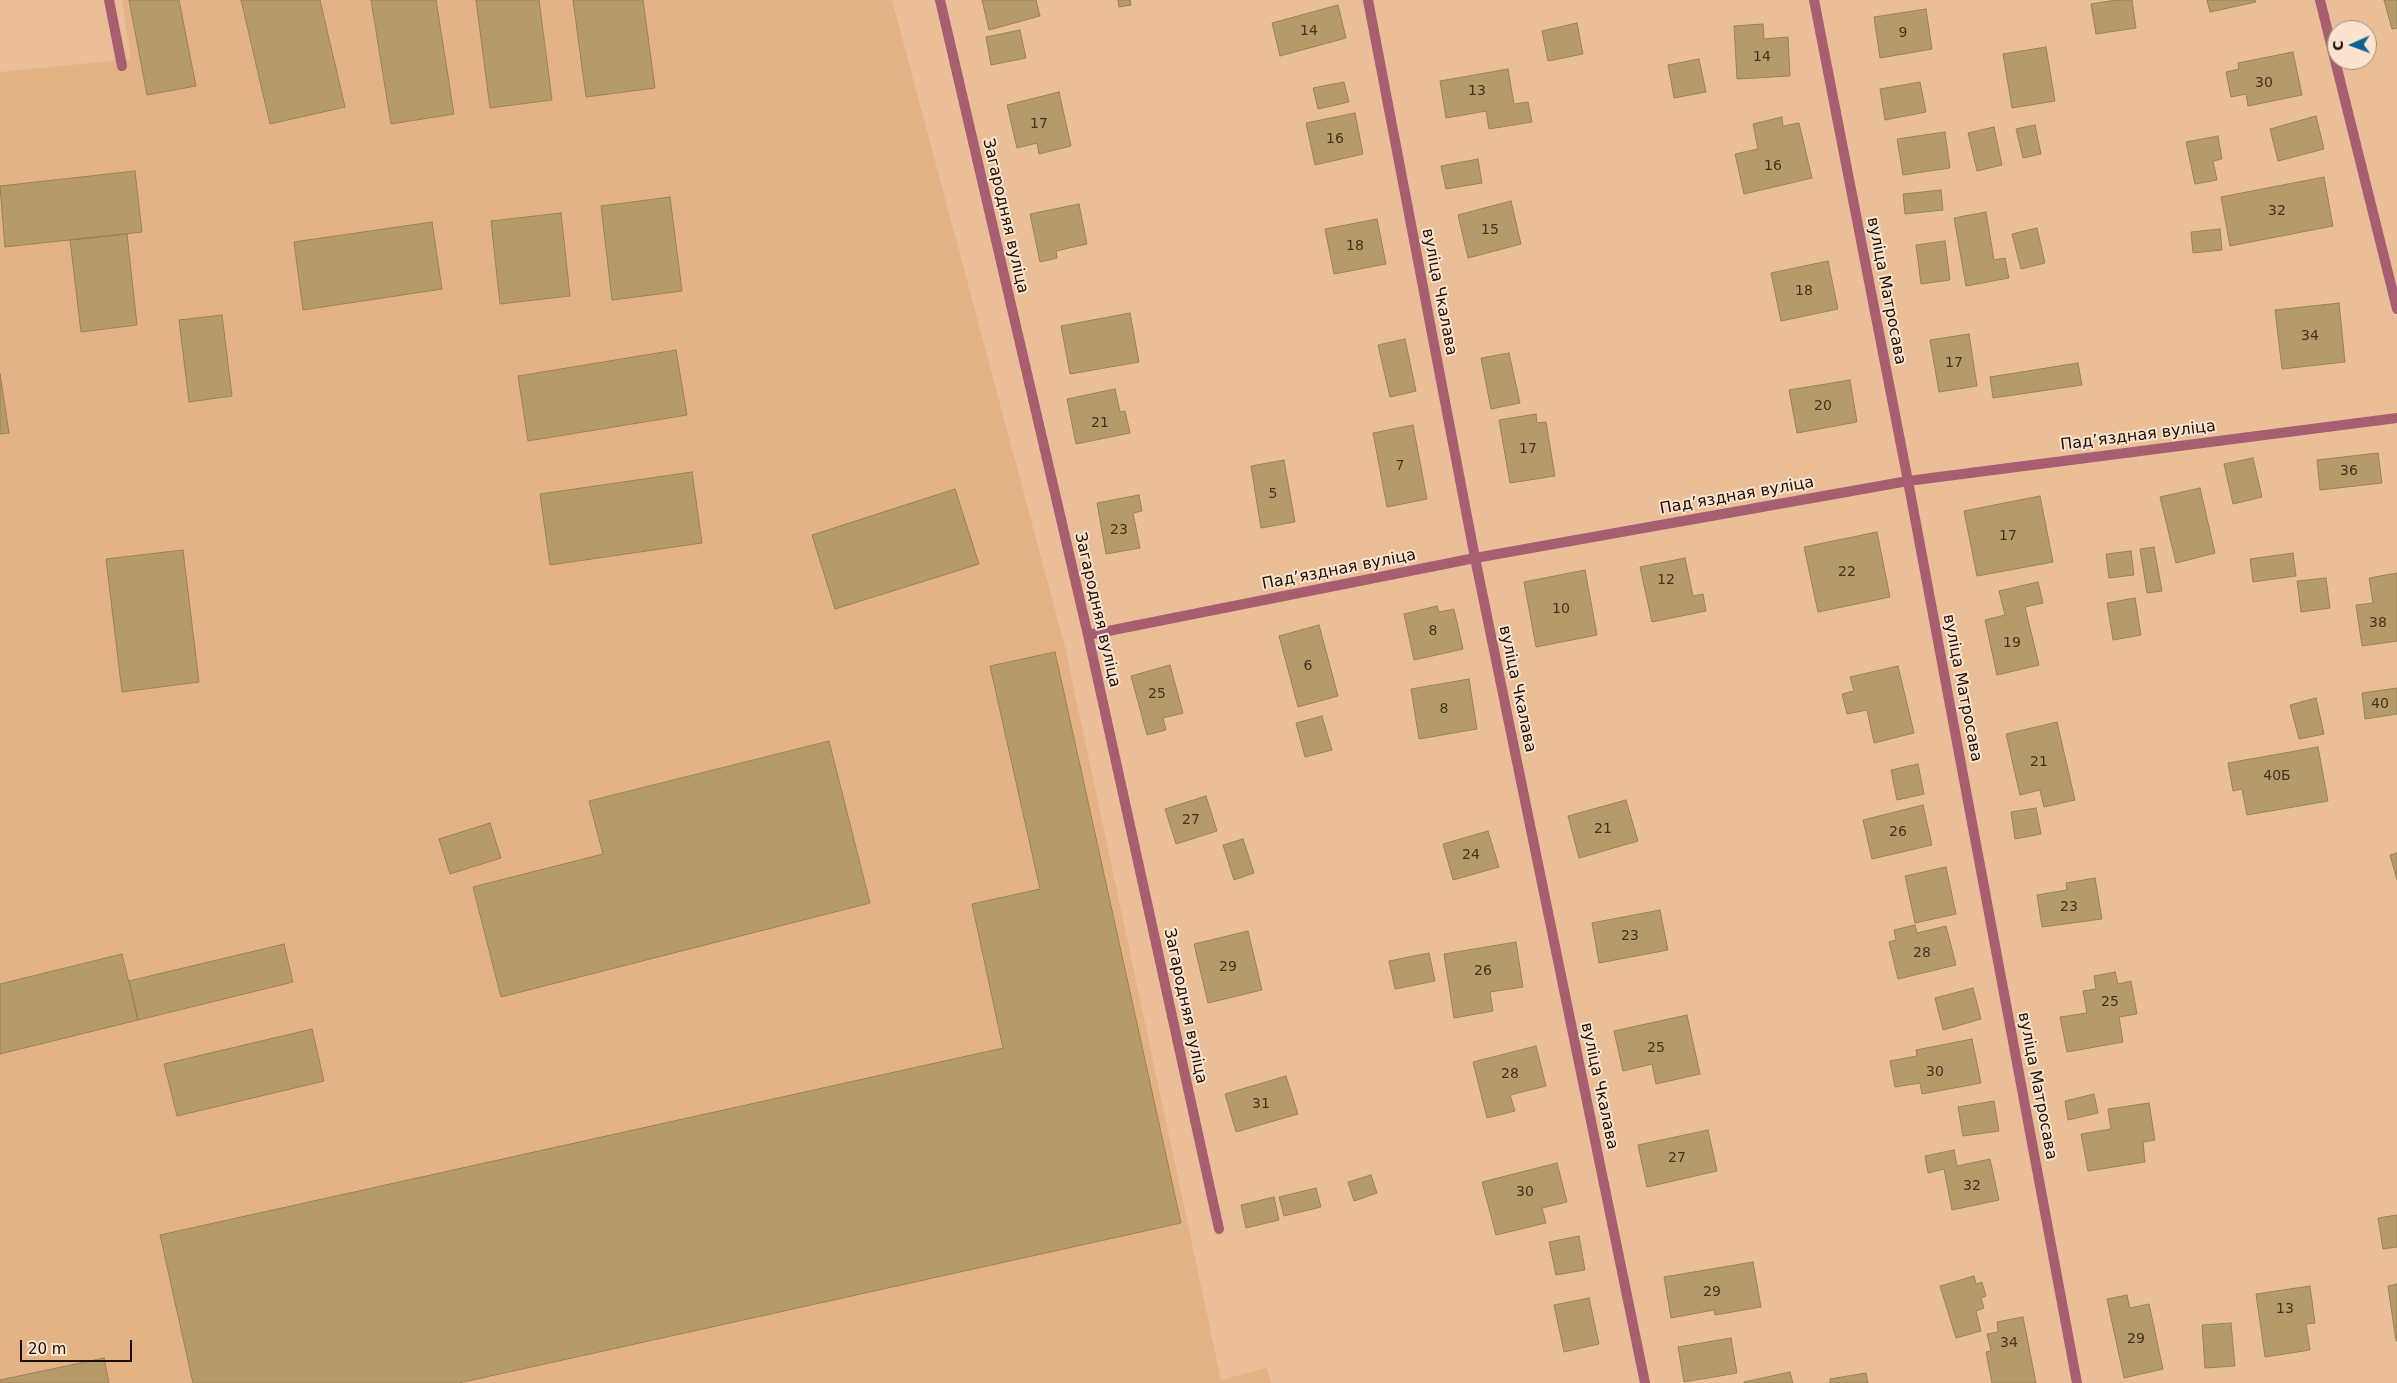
<!DOCTYPE html>
<meta charset="utf-8">
<style>
body{margin:0}
#map{position:relative;width:2397px;height:1383px;overflow:hidden;background:#eabe96;font-family:"DejaVu Sans",sans-serif}
canvas{display:block}
.north{position:absolute;left:2327px;top:20px;width:50px;height:50px;box-sizing:border-box;background:#fae4d0;border:1px solid #a28e7e;border-radius:50%;rotate:268deg;font-size:14px;font-weight:700;line-height:20px;text-align:center;color:#1e0e02}
.north::after{content:'';display:block;margin:auto;width:18px;height:22px;background:#106092;clip-path:polygon(50% 0,100% 100%,50% 72%,0 100%)}
.scale{position:absolute;left:20px;top:1340px;width:112px;height:22px;box-sizing:border-box;border:2px solid #1e0e02;border-top:0;padding-left:6px;font-size:15px;line-height:18px;white-space:nowrap;color:#1e0e02;-webkit-text-stroke:4px #fae4d0;paint-order:stroke}
</style>
<div id="map">
<canvas width="2397" height="1383"></canvas>
<div class="north">С</div>
<div class="scale">20 m</div>
</div>
<script>
const c = document.querySelector('canvas').getContext('2d');
c.lineJoin = 'round';
function fill(path, color) { c.fillStyle = color; c.fill(path, 'evenodd'); }
const toPath = rows => new Path2D(rows.map(r => 'M' + r).join(''));
function strokePath(path, color, width, dash) { c.strokeStyle = color; c.lineWidth = width; c.lineCap = dash ? 'butt' : 'round'; c.setLineDash(dash || []); c.stroke(path); }
function drawText(font, color, halo, rows, align = 'center') {
  c.font = font + ' "DejaVu Sans",sans-serif'; c.lineWidth = 4; c.setLineDash([]); c.textBaseline = 'middle'; c.strokeStyle = halo; c.fillStyle = color; for (const [text, x, y, turn = 0] of rows) {
    c.save(); c.translate(x, y); c.rotate((+turn || 0) * Math.PI / 180); c.textAlign = isNaN(turn) ? turn : align; if (halo) c.strokeText(text, 0, 0); c.fillText(text, 0, 0); c.restore();
  }
}
fill(toPath([
 [122,0,892,0,1065,647,1221,1380,1267,1368,1271,1383,0,1383,0,72,131,59]
]), '#e4b385');
const building = toPath([
 [129,0,179,0,196,86,147,95,129,0],
 [241,0,320,0,345,107,270,124,241,0],
 [371,0,436,0,454,114,391,124,371,0],
 [476,0,539,0,552,100,490,108,476,0],
 [573,0,643,0,655,88,586,97,573,0],
 [982,0,1036,0,1040,16,989,30,982,0],
 [1118,0,1130,0,1131,5,1119,7,1118,0],
 [2116,0,2132,0,2136,28,2096,34,2091,4,2116,0],
 [2207,0,2255,0,2256,2,2210,12,2207,0],
 [2384,0,2397,0,2397,28,2392,29,2384,0],
 [1338,5,1346,38,1280,56,1272,23,1338,5],
 [1926,9,1932,49,1880,58,1874,17,1926,9],
 [1577,23,1583,54,1548,61,1542,31,1577,23],
 [1763,24,1764,39,1788,37,1790,76,1737,79,1734,26,1763,24],
 [1020,30,1026,58,991,65,986,37,1020,30],
 [2046,47,2055,101,2012,108,2003,54,2046,47],
 [2293,52,2302,95,2248,106,2246,94,2231,97,2226,72,2239,69,2238,63,2293,52],
 [1699,59,1706,92,1674,98,1668,65,1699,59],
 [1508,69,1514,104,1528,102,1532,122,1489,129,1486,111,1446,118,1440,81,1508,69],
 [1344,82,1349,102,1318,109,1313,88,1344,82],
 [1920,82,1926,112,1885,120,1880,89,1920,82],
 [1059,92,1071,146,1039,154,1037,143,1017,148,1007,105,1059,92],
 [1355,113,1363,154,1315,165,1306,123,1355,113],
 [2316,116,2324,149,2278,161,2270,129,2316,116],
 [1782,117,1783,126,1799,123,1812,178,1744,194,1735,154,1758,149,1753,124,1782,117],
 [2035,125,2041,154,2023,158,2016,129,2035,125],
 [1994,127,2002,165,1977,171,1968,133,1994,127],
 [1945,132,1950,168,1903,175,1897,139,1945,132],
 [2218,136,2222,159,2213,161,2217,180,2195,184,2186,142,2218,136],
 [1478,159,1482,183,1446,189,1441,166,1478,159],
 [135,171,142,232,5,247,0,186,135,171],
 [2324,177,2333,226,2230,246,2221,197,2324,177],
 [1941,190,1943,210,1905,214,1903,194,1941,190],
 [670,197,682,291,612,300,601,206,670,197],
 [1511,201,1521,244,1468,258,1458,215,1511,201],
 [1079,204,1087,244,1056,251,1057,258,1040,262,1030,214,1079,204],
 [1986,212,1994,260,2005,258,2009,278,1966,286,1954,218,1986,212],
 [561,213,570,296,500,304,491,221,561,213],
 [1377,219,1386,264,1334,274,1325,229,1377,219],
 [432,222,442,289,303,310,294,242,432,222],
 [2037,228,2045,263,2021,269,2012,234,2037,228],
 [2220,229,2222,250,2193,253,2191,232,2220,229],
 [127,234,137,325,81,332,70,240,127,234],
 [1945,241,1950,280,1921,284,1916,245,1945,241],
 [1828,261,1838,309,1781,321,1771,273,1828,261],
 [2339,303,2345,362,2282,369,2275,310,2339,303],
 [1130,313,1139,362,1070,374,1061,326,1130,313],
 [222,315,232,396,189,402,179,320,222,315],
 [1969,334,1977,386,1939,392,1930,340,1969,334],
 [1405,339,1416,391,1390,397,1378,345,1405,339],
 [676,350,687,415,528,441,518,376,676,350],
 [1509,353,1520,403,1491,409,1481,358,1509,353],
 [2078,363,2082,385,1993,398,1990,377,2078,363],
 [0,374,9,433,0,434,0,374],
 [1850,380,1857,422,1797,433,1789,390,1850,380],
 [1115,389,1120,412,1125,411,1130,433,1076,444,1067,399,1115,389],
 [1536,414,1537,423,1546,422,1555,476,1510,483,1499,420,1536,414],
 [1413,425,1427,499,1387,507,1373,433,1413,425],
 [2378,453,2382,483,2320,490,2317,460,2378,453],
 [2253,458,2262,497,2233,504,2224,464,2253,458],
 [1284,460,1295,522,1261,528,1251,466,1284,460],
 [692,472,702,543,550,565,540,494,692,472],
 [2200,488,2215,553,2176,563,2160,497,2200,488],
 [955,489,979,564,835,609,812,535,955,489],
 [1139,495,1142,511,1133,513,1140,548,1106,554,1097,503,1139,495],
 [2040,496,2053,562,1977,576,1964,511,2040,496],
 [1877,532,1890,597,1818,612,1804,547,1877,532],
 [2154,547,2162,591,2147,593,2140,549,2154,547],
 [183,550,199,682,122,692,106,559,183,550],
 [2131,551,2134,575,2109,578,2106,554,2131,551],
 [2293,553,2296,576,2253,582,2250,559,2293,553],
 [1685,558,1693,596,1703,594,1706,611,1652,622,1640,567,1685,558],
 [1585,570,1597,635,1536,647,1524,582,1585,570],
 [2397,573,2397,641,2362,646,2356,605,2373,603,2369,578,2397,573],
 [2326,578,2330,608,2301,612,2297,581,2326,578],
 [2038,582,2043,603,2025,607,2039,665,1997,675,1985,620,2005,615,1999,591,2038,582],
 [2135,598,2141,635,2113,640,2107,603,2135,598],
 [1437,606,1439,612,1454,609,1463,649,1414,660,1404,614,1437,606],
 [1319,625,1338,696,1298,707,1279,636,1319,625],
 [1055,652,1181,1223,459,1383,193,1383,160,1235,1003,1048,972,904,1040,889,990,666,1055,652],
 [1170,665,1183,713,1163,718,1166,730,1147,735,1131,676,1170,665],
 [1898,666,1914,733,1874,743,1867,710,1847,714,1842,694,1854,691,1850,677,1898,666],
 [1469,679,1477,729,1419,739,1411,689,1469,679],
 [2397,688,2397,714,2365,719,2362,693,2397,688],
 [2316,698,2324,734,2299,739,2290,705,2316,698],
 [1322,716,1332,750,1305,757,1296,723,1322,716],
 [2057,722,2075,800,2044,807,2040,790,2020,795,2006,734,2057,722],
 [829,741,870,903,501,997,473,887,603,854,589,801,829,741],
 [2318,747,2328,801,2247,815,2242,789,2233,791,2228,763,2318,747],
 [1918,764,1924,794,1897,800,1891,770,1918,764],
 [1206,796,1217,831,1176,844,1165,809,1206,796],
 [1626,800,1638,841,1579,858,1568,816,1626,800],
 [1923,805,1932,845,1872,859,1863,820,1923,805],
 [2036,808,2041,834,2015,839,2011,812,2036,808],
 [490,823,501,858,450,874,439,839,490,823],
 [1488,831,1499,867,1453,880,1443,844,1488,831],
 [1243,839,1254,873,1234,880,1223,845,1243,839],
 [2397,853,2397,880,2390,855,2397,853],
 [1946,867,1956,914,1915,923,1905,876,1946,867],
 [2095,878,2102,919,2042,927,2037,895,2067,890,2066,883,2095,878],
 [1660,910,1668,950,1599,963,1592,923,1660,910],
 [1915,925,1917,933,1946,926,1956,965,1898,979,1889,942,1896,940,1894,930,1915,925],
 [1248,931,1262,990,1208,1003,1194,944,1248,931],
 [1516,942,1523,987,1490,992,1493,1011,1454,1018,1444,954,1516,942],
 [284,944,293,982,138,1020,129,981,284,944],
 [1429,953,1435,981,1395,989,1389,961,1429,953],
 [122,954,138,1020,0,1054,0,984,122,954],
 [2115,972,2118,984,2131,981,2137,1014,2119,1017,2123,1042,2067,1052,2060,1017,2087,1013,2083,991,2096,989,2094,976,2115,972],
 [1973,988,1981,1019,1943,1030,1935,998,1973,988],
 [1687,1015,1700,1074,1656,1084,1652,1064,1623,1071,1614,1031,1687,1015],
 [312,1029,324,1081,177,1116,164,1064,312,1029],
 [1972,1039,1981,1083,1922,1094,1920,1083,1895,1087,1890,1061,1917,1056,1916,1050,1972,1039],
 [1536,1046,1546,1086,1510,1095,1515,1111,1487,1118,1473,1062,1536,1046],
 [1286,1076,1298,1114,1236,1132,1225,1094,1286,1076],
 [2094,1094,2098,1113,2068,1120,2065,1101,2094,1094],
 [1994,1101,1999,1131,1963,1136,1958,1107,1994,1101],
 [2149,1103,2155,1140,2143,1142,2145,1162,2088,1171,2081,1134,2111,1129,2108,1109,2149,1103],
 [1708,1130,1717,1171,1647,1187,1638,1145,1708,1130],
 [1954,1150,1957,1166,1990,1159,1999,1200,1952,1210,1944,1169,1928,1173,1925,1156,1954,1150],
 [1557,1163,1567,1202,1542,1208,1546,1223,1496,1235,1482,1182,1557,1163],
 [1371,1175,1377,1193,1354,1201,1348,1182,1371,1175],
 [1316,1188,1321,1207,1284,1216,1279,1197,1316,1188],
 [1274,1197,1279,1220,1246,1228,1241,1205,1274,1197],
 [2397,1215,2397,1247,2383,1249,2378,1218,2397,1215],
 [1579,1236,1585,1270,1556,1275,1549,1242,1579,1236],
 [1753,1262,1761,1307,1715,1315,1714,1310,1671,1318,1664,1277,1753,1262],
 [1974,1276,1976,1284,1982,1282,1986,1296,1981,1298,1984,1308,1976,1311,1981,1331,1956,1338,1940,1286,1974,1276],
 [2397,1284,2397,1341,2396,1341,2388,1286,2397,1284],
 [2310,1286,2315,1323,2306,1324,2310,1350,2265,1357,2256,1294,2310,1286],
 [2127,1295,2130,1308,2149,1304,2163,1369,2124,1378,2107,1299,2127,1295],
 [1589,1298,1599,1344,1564,1352,1554,1305,1589,1298],
 [2023,1317,2036,1383,1992,1383,1986,1352,1991,1351,1987,1334,1998,1332,1997,1322,2023,1317],
 [2231,1323,2235,1366,2205,1368,2202,1325,2231,1323],
 [1731,1338,1737,1373,1684,1382,1678,1347,1731,1338],
 [104,1358,109,1383,0,1383,0,1380,104,1358],
 [1790,1372,1793,1383,1744,1383,1744,1382,1790,1372],
 [1866,1373,1868,1383,1830,1383,1830,1379,1866,1373]
]);
fill(building, '#b59b69');
strokePath(building, '#9c8251', 1);
strokePath(toPath([
 [109,0,122,66]
]), '#a75e71', 10);
strokePath(toPath([
 [940,0,1088,635,1219,1229],
 [1368,0,1475,558,1645,1383],
 [1814,0,1908,481,2077,1383],
 [2320,0,2397,309],
 [1088,635,1475,558,1908,481,2397,418]
]), '#a75e71', 10);
drawText('14px', '#44311c', null, [
 ["14",1309,31],
 ["9",1903,33],
 ["14",1762,57],
 ["30",2264,83],
 ["13",1477,91],
 ["17",1039,124],
 ["16",1335,139],
 ["16",1773,166],
 ["32",2277,211],
 ["15",1490,230],
 ["18",1355,246],
 ["18",1804,291],
 ["34",2310,336],
 ["17",1954,363],
 ["20",1823,406],
 ["21",1100,423],
 ["17",1528,449],
 ["7",1400,466],
 ["36",2349,471],
 ["5",1273,494],
 ["23",1119,530],
 ["17",2008,536],
 ["22",1847,572],
 ["12",1666,580],
 ["10",1561,609],
 ["38",2378,623],
 ["8",1433,631],
 ["19",2012,643],
 ["6",1308,666],
 ["25",1157,694],
 ["40",2380,704],
 ["8",1444,709],
 ["21",2039,762],
 ["40Б",2277,776],
 ["27",1191,820],
 ["21",1603,829],
 ["26",1898,832],
 ["24",1471,855],
 ["23",2069,907],
 ["23",1630,936],
 ["28",1922,953],
 ["29",1228,967],
 ["26",1483,971],
 ["25",2110,1002],
 ["25",1656,1048],
 ["30",1935,1072],
 ["28",1510,1074],
 ["31",1261,1104],
 ["27",1677,1158],
 ["32",1972,1186],
 ["30",1525,1192],
 ["29",1712,1292],
 ["13",2285,1309],
 ["29",2136,1339],
 ["34",2009,1343]
]);
drawText('16px', '#1e0e02', '#fae4d0', [
 ["Загародняя вуліца",1005,216,77],
 ["вуліца Матросава",1886,291,79],
 ["вуліца Чкалава",1439,292,79],
 ["Падʼяздная вуліца",2138,436,-7],
 ["Падʼяздная вуліца",1737,496,-10],
 ["Падʼяздная вуліца",1339,570,-11],
 ["Загародняя вуліца",1097,610,77],
 ["вуліца Матросава",1962,688,79],
 ["вуліца Чкалава",1517,689,78],
 ["Загародняя вуліца",1185,1006,78],
 ["вуліца Чкалава",1599,1086,78],
 ["вуліца Матросава",2037,1086,79]
]);
</script>
